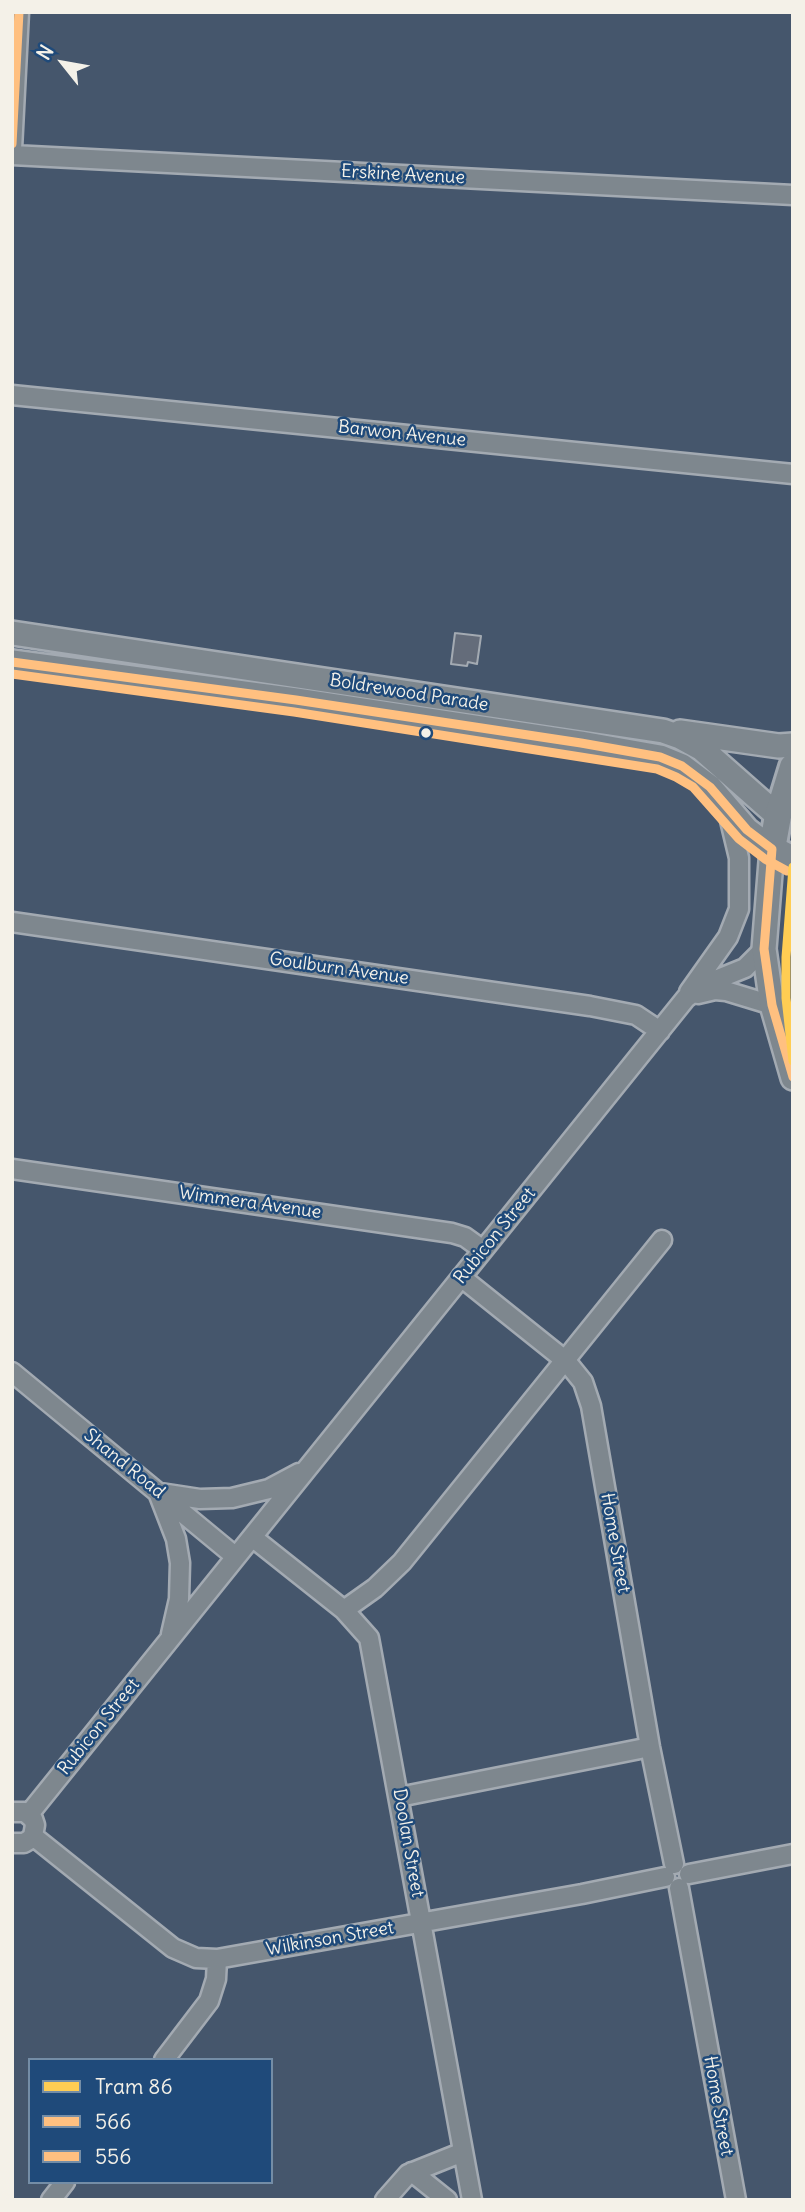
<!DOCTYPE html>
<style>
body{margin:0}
#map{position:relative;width:805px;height:2212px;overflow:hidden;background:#45566c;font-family:Delius,sans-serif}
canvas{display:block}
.frame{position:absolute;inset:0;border:14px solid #f4f1e8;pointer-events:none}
.legend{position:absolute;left:28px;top:2058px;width:245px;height:126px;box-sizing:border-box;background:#1f4a7a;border:2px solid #748da6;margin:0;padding:9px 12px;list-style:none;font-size:21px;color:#f4f1e8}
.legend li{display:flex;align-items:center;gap:14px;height:35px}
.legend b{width:35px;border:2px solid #748da6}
.north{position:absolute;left:28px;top:28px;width:70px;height:70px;-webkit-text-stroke:5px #1f4a7a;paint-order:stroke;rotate:301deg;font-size:19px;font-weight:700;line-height:28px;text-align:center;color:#f4f1e8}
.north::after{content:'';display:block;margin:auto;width:24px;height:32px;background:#f4f1e8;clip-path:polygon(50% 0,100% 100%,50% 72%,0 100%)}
</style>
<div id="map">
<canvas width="805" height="2212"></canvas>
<div class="frame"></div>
<ul class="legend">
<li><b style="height:9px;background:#ffcd53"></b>Tram 86</li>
<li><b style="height:9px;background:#ffc080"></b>566</li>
<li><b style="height:9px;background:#ffc080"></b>556</li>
</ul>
<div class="north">N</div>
</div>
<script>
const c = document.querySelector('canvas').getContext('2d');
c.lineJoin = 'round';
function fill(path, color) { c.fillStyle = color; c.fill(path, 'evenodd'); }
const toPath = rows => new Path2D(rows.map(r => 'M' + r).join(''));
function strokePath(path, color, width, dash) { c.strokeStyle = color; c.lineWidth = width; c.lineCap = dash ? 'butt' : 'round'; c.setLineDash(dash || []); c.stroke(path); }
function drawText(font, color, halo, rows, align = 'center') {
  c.font = font + ' Delius,sans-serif'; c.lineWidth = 5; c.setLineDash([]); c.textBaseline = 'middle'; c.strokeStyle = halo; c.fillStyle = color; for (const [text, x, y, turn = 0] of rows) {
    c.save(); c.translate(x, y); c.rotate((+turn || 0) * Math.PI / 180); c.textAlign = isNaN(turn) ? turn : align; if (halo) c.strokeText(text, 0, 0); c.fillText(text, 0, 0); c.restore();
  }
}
const building = toPath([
 [455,633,481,636,477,664,468,662,467,666,451,664,455,633]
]);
fill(building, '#646c7a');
strokePath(building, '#a3aab2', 2);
const minor = toPath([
 [12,149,19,12],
 [12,155,793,195],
 [12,395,793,474],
 [12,922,590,1006,636,1015,660,1031],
 [689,992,728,937,739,909,739,858,728,812],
 [698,994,715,990,726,991,772,1005],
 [12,1169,452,1233,465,1237,483,1250],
 [461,1277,566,1361,583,1382,591,1406,650,1747,674,1864],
 [12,1372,236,1557],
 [161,1493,200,1499,232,1498,269,1489,299,1473],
 [159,1495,176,1539,180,1563,179,1599,171,1634],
 [252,1537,344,1610,369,1638,472,2200],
 [344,1610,375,1588,402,1562,662,1240],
 [399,1797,650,1747],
 [12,1812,25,1812,33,1819,35,1825,33,1836,29,1840,24,1843,12,1843],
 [29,1814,686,998,703,985,745,968,764,949],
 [33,1836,173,1948,196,1958,217,1959,582,1894,665,1877],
 [689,1874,793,1854],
 [679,1888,736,2200],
 [164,2060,209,2001,216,1979,217,1959],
 [412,2172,447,2200],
 [51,2200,65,2182],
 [385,2200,408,2174,463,2152]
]);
const major = toPath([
 [12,633,663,731,680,737,702,749,778,816],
 [12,662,296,700,581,743,660,757,682,766,710,787,747,830,772,849,764,949,772,1005,793,1078],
 [680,732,779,746,793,745]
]);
const highway = toPath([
 [793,767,778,816,772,849,793,860]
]);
strokePath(minor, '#a3aab2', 23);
strokePath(major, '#a3aab2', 28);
strokePath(highway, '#a3aab2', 32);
strokePath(minor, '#7e878e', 18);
strokePath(major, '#7e878e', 23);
strokePath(highway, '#7e878e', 26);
strokePath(toPath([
 [12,144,19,12],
 [12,662,296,700,581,743,660,757,682,766,710,787,747,830,772,849,764,949,772,1005,793,1077]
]), '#ffc080', 9);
strokePath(toPath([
 [12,674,294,712,657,769,676,777,693,787,739,839,765,859,787,871]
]), '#ffc080', 9);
strokePath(toPath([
 [793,867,786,957,786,998,793,1061]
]), '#ffcd53', 9);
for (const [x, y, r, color] of [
 [426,733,6,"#f4f1e8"]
]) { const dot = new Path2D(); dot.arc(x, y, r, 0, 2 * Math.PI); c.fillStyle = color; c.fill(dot); strokePath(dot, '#1f4a7a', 2.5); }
drawText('18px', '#f4f1e8', '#1f4a7a', [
 ["Erskine Avenue",403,175,3],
 ["Barwon Avenue",402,434,6],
 ["Boldrewood Parade",409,693,9],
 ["Goulburn Avenue",339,969,8],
 ["Wimmera Avenue",250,1203,8],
 ["Rubicon Street",495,1236,-51],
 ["Shand Road",124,1464,39],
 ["Home Street",615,1543,80],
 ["Rubicon Street",99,1727,-51],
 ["Doolan Street",408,1843,80],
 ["Wilkinson Street",330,1939,-10],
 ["Home Street",718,2106,80]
]);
</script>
